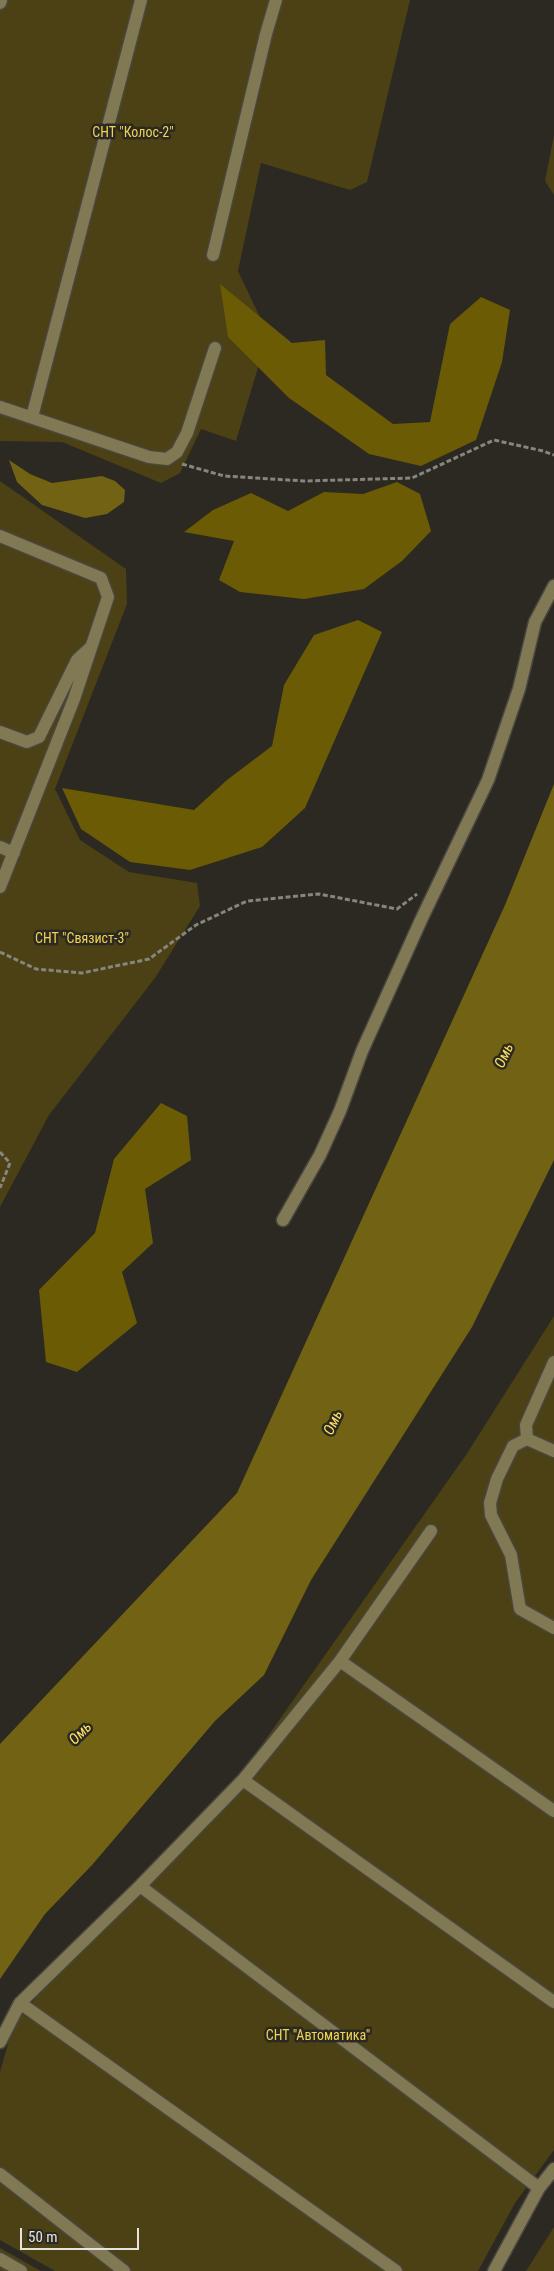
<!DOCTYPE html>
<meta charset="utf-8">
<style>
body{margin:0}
#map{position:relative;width:554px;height:2271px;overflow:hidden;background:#2b2921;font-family:"Roboto Condensed",sans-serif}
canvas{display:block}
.scale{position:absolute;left:20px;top:2228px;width:119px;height:22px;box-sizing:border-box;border:2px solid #e5e4df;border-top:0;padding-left:6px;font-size:15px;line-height:18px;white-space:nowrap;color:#e5e4df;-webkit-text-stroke:4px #2b2921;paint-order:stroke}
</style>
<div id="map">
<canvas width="554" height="2271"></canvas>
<div class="scale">50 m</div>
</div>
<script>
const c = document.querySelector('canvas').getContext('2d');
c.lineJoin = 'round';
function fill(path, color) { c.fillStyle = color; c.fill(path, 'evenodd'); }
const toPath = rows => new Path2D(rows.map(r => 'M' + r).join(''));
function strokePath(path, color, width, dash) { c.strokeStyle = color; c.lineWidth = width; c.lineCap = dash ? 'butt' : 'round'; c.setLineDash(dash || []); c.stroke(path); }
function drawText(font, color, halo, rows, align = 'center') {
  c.font = font + ' "Roboto Condensed",sans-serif'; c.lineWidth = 5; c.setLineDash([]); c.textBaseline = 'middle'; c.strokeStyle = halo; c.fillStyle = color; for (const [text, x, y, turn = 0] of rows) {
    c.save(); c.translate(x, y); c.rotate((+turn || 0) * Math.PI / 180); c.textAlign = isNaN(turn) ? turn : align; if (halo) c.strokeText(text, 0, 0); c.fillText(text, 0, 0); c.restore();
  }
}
fill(toPath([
 [0,0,410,0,367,182,350,190,261,163,238,271,268,334,236,441,201,429,180,473,161,483,62,442,0,441],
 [554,135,554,195,545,181],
 [0,481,126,569,127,604,55,789,80,840,129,872,197,883,200,906,155,978,49,1115,0,1207],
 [554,1316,554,2150,515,2203,478,2271,55,2271,0,2240,0,2072,13,2027,72,1952,239,1777,466,1455],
 [554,2227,554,2271,526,2271],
 [0,2248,41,2271,0,2271]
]), '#4b4114');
fill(toPath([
 [220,284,292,343,325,340,326,375,393,424,430,422,450,324,481,297,510,310,502,362,476,440,421,466,369,454,289,398,228,337],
 [397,482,420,494,431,531,402,561,364,589,304,599,240,592,219,580,234,541,184,532,213,510,251,493,288,511,324,492,363,494],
 [358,620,382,632,305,808,262,847,190,870,130,862,81,829,62,788,194,810,227,780,272,746,284,685,314,635],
 [161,1103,187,1116,191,1160,145,1189,153,1243,122,1272,137,1323,77,1372,46,1362,39,1290,95,1233,114,1159]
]), '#6b5b05');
fill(toPath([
 [9,460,30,474,52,483,102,476,115,481,125,490,124,502,107,514,85,518,42,505,17,482],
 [554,784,554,1160,472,1327,311,1580,264,1675,215,1721,92,1865,45,1914,0,1979,0,1744,237,1493,505,905]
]), '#726213');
const minor = toPath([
 [0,3,1,0],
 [213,255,266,34,276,0],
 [0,407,149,457,167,459,177,452,187,433,215,348],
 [32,417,141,0],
 [0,536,101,578,108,597,74,699,0,887],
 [0,732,27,742,39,737,77,660,90,648],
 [0,847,14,853],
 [283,1220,320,1155,340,1111,362,1051,421,920,488,780,519,689,535,622,554,586],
 [554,1362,526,1425,527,1439,513,1446,497,1479,490,1503,491,1515,511,1555,520,1609,554,1628],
 [527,1439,554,1451],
 [340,1661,554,1811],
 [243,1780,554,2002],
 [140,1886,539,2188],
 [20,2003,396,2271],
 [0,2042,20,2003,140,1886,243,1780,340,1661,431,1531],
 [0,2174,124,2271],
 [0,2259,21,2271],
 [494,2271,539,2188,554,2169]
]);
strokePath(minor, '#49473f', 15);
strokePath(toPath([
 [182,464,224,476,304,481,412,478,494,440,543,451,554,455],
 [0,952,36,969,82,973,149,959,196,925,247,901,319,894,397,909,417,894],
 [0,1152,10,1163,0,1188]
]), '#86857e', 3, [5, 2.5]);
strokePath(minor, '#817854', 12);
drawText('14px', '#f1d452', '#2b2921', [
 ["СНТ \"Колос-2\"",133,133],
 ["СНТ \"Связист-3\"",82,939],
 ["СНТ \"Автоматика\"",318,2036]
]);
drawText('italic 15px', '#fee161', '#2b2921', [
 ["Омь",505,1056,-65],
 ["Омь",334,1423,-65],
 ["Омь",81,1734,-45]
]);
</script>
